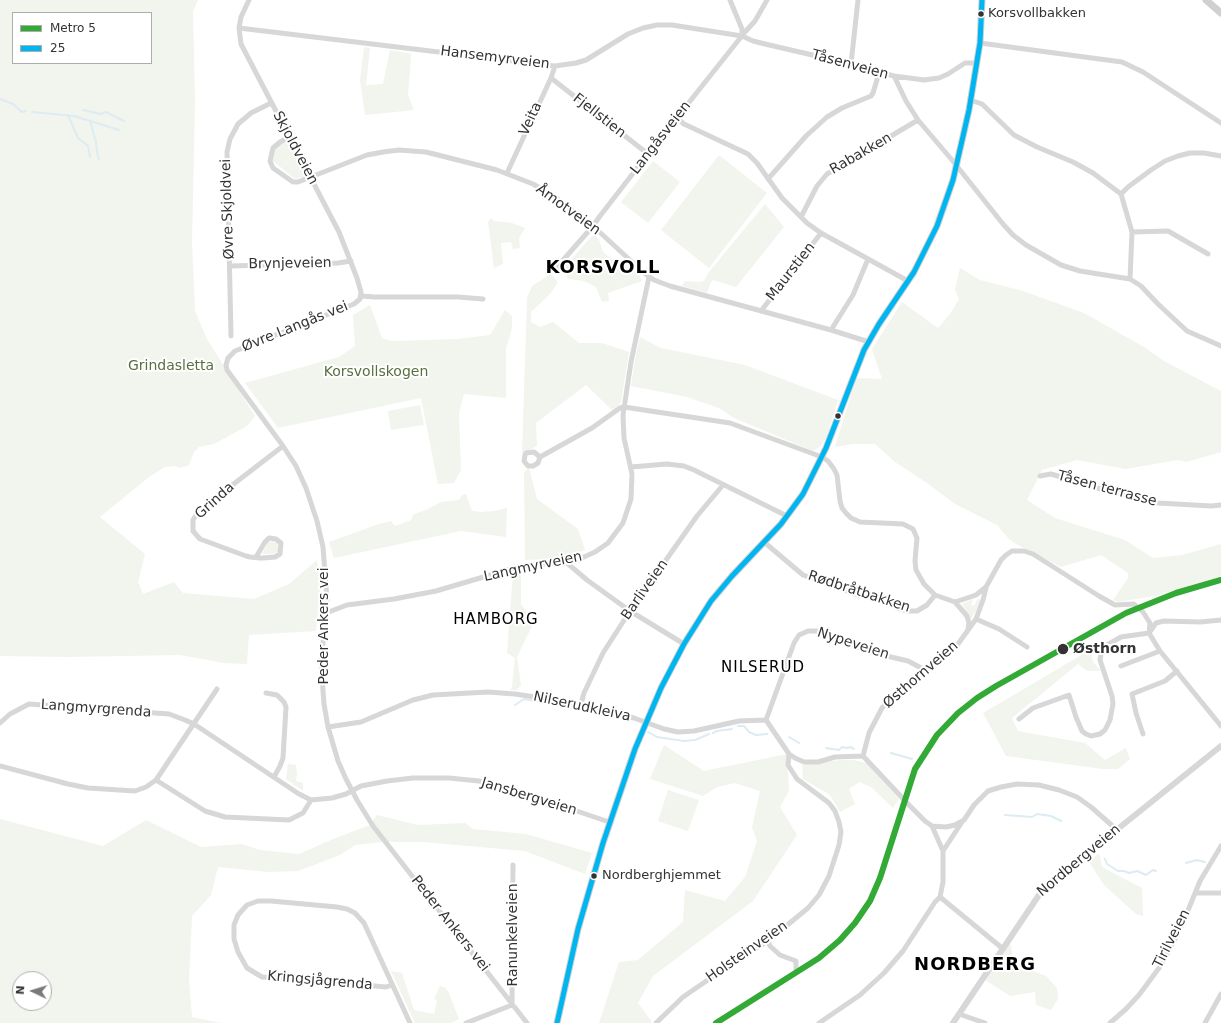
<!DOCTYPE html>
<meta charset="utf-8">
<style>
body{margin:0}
#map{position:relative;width:1221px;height:1023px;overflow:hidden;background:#fff;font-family:"DejaVu Sans",sans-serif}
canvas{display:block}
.legend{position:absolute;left:12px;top:12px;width:140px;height:52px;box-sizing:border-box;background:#fff;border:1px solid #adadad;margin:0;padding:5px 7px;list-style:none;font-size:12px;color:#333}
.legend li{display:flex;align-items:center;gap:8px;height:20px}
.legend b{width:20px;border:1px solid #adadad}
.north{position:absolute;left:12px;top:971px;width:40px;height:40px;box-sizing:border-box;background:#fff;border:1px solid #adadad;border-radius:50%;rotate:274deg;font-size:11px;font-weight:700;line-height:16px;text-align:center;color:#333}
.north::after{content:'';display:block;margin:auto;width:14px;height:18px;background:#7a7a7a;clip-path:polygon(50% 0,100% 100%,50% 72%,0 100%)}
</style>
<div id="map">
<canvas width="1221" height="1023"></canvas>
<ul class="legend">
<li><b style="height:5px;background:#32aa35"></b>Metro 5</li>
<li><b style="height:5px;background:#00b6f1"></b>25</li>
</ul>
<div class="north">N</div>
</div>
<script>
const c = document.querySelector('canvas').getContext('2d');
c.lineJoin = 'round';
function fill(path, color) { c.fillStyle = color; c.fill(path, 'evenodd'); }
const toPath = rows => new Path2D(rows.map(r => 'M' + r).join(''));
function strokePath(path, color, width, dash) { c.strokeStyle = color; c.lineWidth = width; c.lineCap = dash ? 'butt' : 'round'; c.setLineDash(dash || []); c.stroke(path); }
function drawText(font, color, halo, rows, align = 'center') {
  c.font = font + ' "DejaVu Sans",sans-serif'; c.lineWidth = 4; c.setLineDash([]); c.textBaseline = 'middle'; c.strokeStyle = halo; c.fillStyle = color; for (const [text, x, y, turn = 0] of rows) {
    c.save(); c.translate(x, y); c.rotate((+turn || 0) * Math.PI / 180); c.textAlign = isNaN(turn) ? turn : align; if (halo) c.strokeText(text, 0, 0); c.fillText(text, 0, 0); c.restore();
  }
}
fill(toPath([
 [0,0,198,0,193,12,195,101,192,243,195,311,207,339,255,416,247,426,214,444,199,447,194,452,189,465,180,468,175,466,165,467,149,477,100,517,145,554,138,582,143,594,174,582,183,593,254,599,289,584,317,560,320,590,316,631,249,635,247,664,224,663,180,655,67,657,0,656],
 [13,13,151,13,151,63,13,63],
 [364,47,370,48,366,85,383,84,390,50,412,54,410,57,411,58,408,95,414,110,365,115,360,80],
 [286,141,289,143,305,175,304,177,295,179,273,161,272,156,275,148],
 [719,155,767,193,709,268,661,230],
 [653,161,680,182,648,223,621,202],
 [765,204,784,227,736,287,713,280,711,282,707,293,682,286,685,281,700,282,704,281,709,272],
 [491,218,494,221,512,223,525,228,519,238,520,248,513,249,511,242,501,243,503,264,494,268,488,222],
 [595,234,599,240,603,252,614,261,638,272,642,281,608,293,609,301,602,302,596,287,584,281,568,279,563,269,590,238],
 [960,268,980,280,1023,291,1084,313,1144,347,1164,361,1221,391,1221,452,1187,462,1178,460,1125,469,1077,460,1042,470,1027,500,1055,518,1125,540,1153,558,1182,555,1221,544,1221,578,1155,596,1118,602,1113,600,1128,578,1128,573,1101,555,1061,567,1016,544,1009,539,997,525,955,504,927,483,895,462,875,444,853,444,835,447,852,391,857,378,882,379,872,349,902,302,938,328,950,314,959,299,955,290],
 [551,274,558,282,550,294,531,312,531,322,540,327,553,322,579,343,602,343,629,352,621,402,614,412,586,385,536,423,537,446,522,454,527,298,532,286],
 [370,305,382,338,392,341,458,339,490,335,505,310,512,316,512,328,506,349,506,398,464,394,459,413,461,470,454,483,438,484,421,398,278,428,245,383,339,357,355,346,353,315],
 [640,337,661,348,745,365,838,400,826,438,820,447,813,451,734,418,719,408,687,397,631,386,636,354],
 [420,405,424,425,391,430,388,411],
 [529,468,537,499,578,529,585,550,566,558,525,560,524,472],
 [466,494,472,511,482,512,494,511,507,508,506,537,461,531,334,558,329,542,379,524,391,521,395,526,411,520,414,514,426,510,441,502,459,500,462,495],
 [274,541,278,544,278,552,273,554,262,554,268,542],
 [521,570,521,604,532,619,535,620,517,657,521,685,517,690,510,690,512,687,515,658,507,653,513,572],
 [973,599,971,605,974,606,977,600,978,599,980,600,980,604,971,619,962,604],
 [1090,650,1093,662,1101,671,1087,671,1078,664,1012,718,1018,731,1085,743,1105,760,1126,748,1130,759,1118,769,1103,769,1006,756,983,713],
 [664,745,704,771,787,754,789,791,780,807,797,835,753,901,653,976,638,1003,652,1022,651,1023,599,1023,619,962,638,960,683,922,685,890,725,901,745,877,757,841,752,827,760,791,735,783,717,787,703,796,650,779],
 [841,760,854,760,866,763,873,769,899,799,893,808,871,787,859,782,849,789,855,804,840,812,830,795,803,779,802,765],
 [288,764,296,765,297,774,296,781,303,783,303,791,286,779],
 [668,790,699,800,688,831,658,821],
 [377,815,418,825,465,823,473,829,526,834,592,853,585,874,525,851,423,842,382,842,355,845,340,855,298,871,268,872,218,867,211,895,192,916,189,980,192,1017,221,1023,0,1023,0,819,103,846,146,820,201,847,242,844,260,850,299,854,333,839,370,825],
 [20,979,44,979,44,1003,20,1003],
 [1099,853,1102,867,1142,888,1143,916,1136,914,1104,885,1089,862],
 [1009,943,1011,946,1013,959,1026,968,1046,976,1057,988,1058,999,1051,1010,1036,1005,1035,992,1010,996,985,980],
 [391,971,402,973,414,1010,434,1014,437,1000,434,999,440,986,446,988,449,993,459,1019,451,1023,415,1023]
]), '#f1f5ed');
strokePath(toPath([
 [0,99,13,104,22,112,26,111],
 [83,110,101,114,106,112,124,121],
 [32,112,74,116,119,130],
 [68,115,78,138,88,146,90,157],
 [90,121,96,142,97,153,99,159],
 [548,703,574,708],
 [515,705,524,699,542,702],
 [738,726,744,726,749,732,756,735,767,734],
 [648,732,657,737,684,741,695,740,709,734],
 [713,733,717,731,732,729],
 [789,737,799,743],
 [826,748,839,750,842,747,847,748,851,747,854,749],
 [891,753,912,759],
 [1005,815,1032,817,1037,814,1051,816,1061,821],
 [1105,859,1107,864,1118,871,1124,871,1129,873,1137,871,1146,875,1153,870,1156,871],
 [1186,863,1197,860,1205,862]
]), '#ddebf3', 2);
strokePath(toPath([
 [249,0,241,17,239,28,241,44,339,232,357,278,361,292,360,299,354,304,235,351,228,358,226,365,227,370,283,446,296,466,306,488,317,521,323,547,327,600,321,664,324,704,328,727,338,761,346,779,357,800,373,826,527,1023],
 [730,0,742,29,742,35],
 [239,28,555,66,576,63,586,60,628,34,643,28,657,25,672,25,742,36,753,41,765,44,851,64,894,76,906,101,918,120,952,160,1003,224,1013,235,1026,245,1061,265,1080,271,1130,279,1141,286,1158,304,1187,331,1221,346],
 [980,43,1122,62,1143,72,1221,123],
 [851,64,858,0],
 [894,76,924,80,939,78,948,74,965,63,977,63],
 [551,78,648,154],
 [970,100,982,104,1014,135,1037,147,1073,162,1093,173,1121,194,1132,232,1130,279],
 [677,118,684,124,748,154,757,163,782,198,807,223,821,233,908,281],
 [289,137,280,142,273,148,270,161,273,168,293,182,298,182,367,155,383,152,399,150,426,152,497,170,533,184,555,197,593,226,644,273,654,280,670,286,831,330,869,342],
 [507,173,551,78,555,66],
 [768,179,806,136,827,117,842,108,871,96,873,93,879,73],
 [1121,194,1128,187,1151,170,1165,161,1178,156,1190,153,1204,153,1221,156],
 [801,217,817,186,827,174,918,120],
 [1132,232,1168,231,1208,254],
 [230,266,338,263,351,261],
 [550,270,557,267,593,226,600,216,648,154,745,32,755,21,767,0],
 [361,296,375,297,458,297,483,299],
 [761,311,821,233],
 [831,330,853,295,868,259],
 [231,336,227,152,230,139,238,124,251,113,271,103],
 [540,457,538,463,533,466,528,466,524,461,525,455,526,453,534,452,540,457,592,428,620,408,624,407,730,423,822,457,828,461,834,469,837,475,840,501,842,508,846,513,851,518,860,522,903,524,913,529,917,538,915,561,916,570,924,584,935,595,955,602,976,595,986,587,1001,560,1006,555,1012,551,1024,551,1033,554,1099,596,1115,605,1134,604,1143,612,1150,623,1149,633,1160,651,1221,726],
 [631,467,667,464,684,466,694,470,787,516],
 [1040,476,1051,474,1104,490,1158,503,1211,506,1221,505],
 [764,542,803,575,858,595,889,602,897,608,907,611,917,611,927,605,935,595],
 [256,557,265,542,269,538,276,539,281,543,280,554,275,557,263,558,260,558,250,557,246,556,200,539,193,531,193,520,196,515,209,503,283,446],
 [567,563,587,580,630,611,684,644],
 [955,602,967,616,969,623,968,629],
 [326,613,347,605,394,599,436,591,514,568,538,564,567,563,575,561,595,552,608,543,623,523,631,499,632,474,624,438,623,415,631,362,649,277],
 [976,619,999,629,1027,647],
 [1121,666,1160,651],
 [266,693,277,695,284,702,286,707,283,758,280,766,274,777],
 [581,704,584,693,603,653,630,611,697,516,723,485],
 [1019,719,1033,708,1069,695,1076,717,1082,731,1086,734,1091,736,1100,734,1105,730,1110,720,1113,704,1112,696,1100,660,1101,654,1107,645,1121,637,1149,633,1156,623,1164,621,1200,622,1221,620],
 [766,720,794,643,799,635,808,631,817,631,870,652,908,661,925,670],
 [0,723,10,714,29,704,169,714,185,720,194,724,299,794,311,800,332,798,346,794,361,786,387,781,413,778,449,778,479,781,515,790,609,822],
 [328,727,361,722,413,700,433,695,488,692,515,694,581,704,634,718,664,729,678,732,694,731,739,721,766,720,789,754,795,758,804,762,818,762,835,757,863,756,909,805,925,821,932,826],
 [1143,734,1136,713,1132,694,1165,681,1177,671],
 [863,756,869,733,882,708,899,690,945,656,958,644,976,619,983,600,986,588],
 [0,766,68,784,88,788,135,791,146,787,156,780,217,689],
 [156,780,205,811,225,817,289,820,303,813,311,800],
 [943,851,962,822],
 [1195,893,1221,893],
 [940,897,1002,948],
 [768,941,770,946,780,955,796,961,796,969],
 [392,985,386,987,375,986,262,977,247,968,238,952,234,939,234,925,238,915,247,905,258,901,271,901,337,907,347,909,355,913,364,923,410,1023],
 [959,1014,985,1023],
 [466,1023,512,1005,513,865],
 [656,1023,683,997,718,973,768,941,808,908,819,895,829,876,839,845,841,832,839,822,835,811,829,803,797,779,788,765,789,754],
 [819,1023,860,995,884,973,903,951,935,902,940,897,943,882,943,851,932,826,946,827,955,825,964,820,974,805,988,791,1001,787,1017,784,1039,785,1059,790,1077,797,1091,807,1116,829],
 [1110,1023,1126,1009,1139,995,1162,964,1182,925,1200,881,1221,846],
 [1205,1023,1221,994]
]), '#d7d7d7', 5);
strokePath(toPath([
 [953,1023,1043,889,1221,746]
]), '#d7d7d7', 6);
strokePath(toPath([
 [1206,0,1221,13],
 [557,1023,578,929,603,843,635,749,661,688,684,644,711,601,732,576,781,524,803,494,826,448,864,350,879,324,914,272,937,226,953,180,969,110,980,43,982,0]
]), '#d0d0d0', 7);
strokePath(toPath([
 [557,1023,578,929,603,843,635,749,661,688,684,644,711,601,732,576,781,524,803,494,826,448,864,350,879,324,914,272,937,226,953,180,969,110,980,43,982,0]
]), '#00b6f1', 5);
strokePath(toPath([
 [716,1023,819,958,840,940,855,923,870,901,880,878,915,769,937,735,958,713,977,698,996,686,1126,613,1176,593,1221,580]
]), '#32aa35', 6);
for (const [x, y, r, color] of [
 [981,14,3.5,"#333"],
 [838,416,3.5,"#333"],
 [1063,649,6,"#333"],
 [594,876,3.5,"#333"]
]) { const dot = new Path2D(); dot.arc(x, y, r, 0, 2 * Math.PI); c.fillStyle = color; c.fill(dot); strokePath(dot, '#fff', 1.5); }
drawText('13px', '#333', '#fff', [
 ["Korsvollbakken",988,14],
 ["Nordberghjemmet",602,876]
], 'left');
drawText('14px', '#333', '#fff', [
 ["Hansemyrveien",495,58,7],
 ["Tåsenveien",850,65,15],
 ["Fjellstien",599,116,38],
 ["Veita",531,119,-65],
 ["Langåsveien",661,138,-52],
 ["Skjoldveien",295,148,62],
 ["Rabakken",861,154,-30],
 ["Øvre Skjoldvei",228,209,-92],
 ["Åmotveien",568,210,36],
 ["Brynjeveien",290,264,-1],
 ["Maurstien",791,272,-52],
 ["Øvre Langås vei",295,327,-22],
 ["Tåsen terrasse",1107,489,15],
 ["Grinda",215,501,-42],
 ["Langmyrveien",533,567,-12],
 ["Barliveien",645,590,-55],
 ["Rødbråtbakken",859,592,18],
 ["Peder Ankers vei",324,626,-90],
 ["Nypeveien",853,644,18],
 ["Østhornveien",921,675,-41],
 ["Nilserudkleiva",582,707,12],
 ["Langmyrgrenda",96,709,4],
 ["Jansbergveien",529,797,17],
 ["Nordbergveien",1079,861,-40],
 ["Peder Ankers vei",450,924,52],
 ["Ranunkelveien",513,935,-90],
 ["Tirilveien",1172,939,-63],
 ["Holsteinveien",747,952,-35],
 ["Kringsjågrenda",320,981,5]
]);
drawText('14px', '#56703f', '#fff', [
 ["Grindasletta",171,366],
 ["Korsvollskogen",376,372]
]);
drawText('bold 14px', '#333', '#fff', [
 ["Østhorn",1073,649]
], 'left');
c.letterSpacing = '1px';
drawText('15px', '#000', '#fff', [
 ["HAMBORG",496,620],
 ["NILSERUD",763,668]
]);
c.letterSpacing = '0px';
c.letterSpacing = '1px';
drawText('bold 18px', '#000', '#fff', [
 ["KORSVOLL",603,268],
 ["NORDBERG",975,965]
]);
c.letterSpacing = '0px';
</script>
